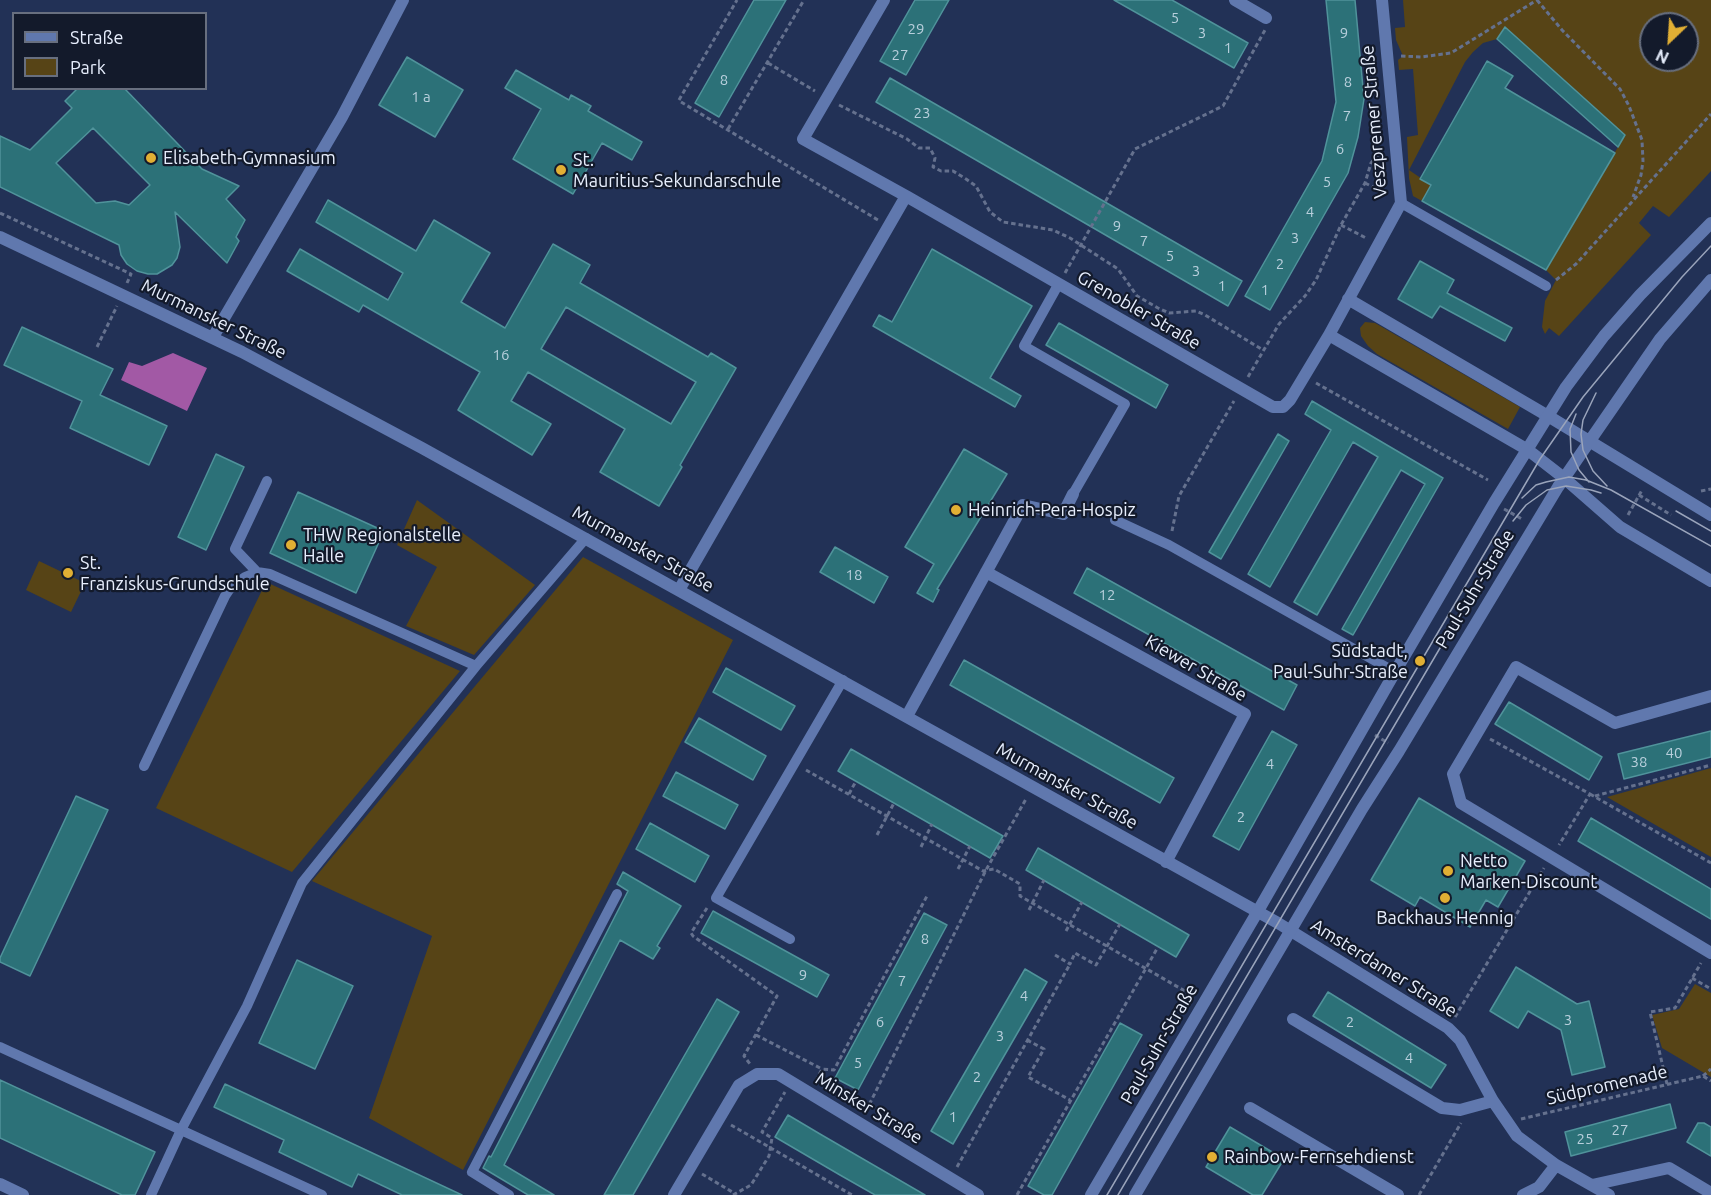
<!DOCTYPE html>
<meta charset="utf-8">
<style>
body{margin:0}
#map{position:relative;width:1711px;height:1195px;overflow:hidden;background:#223156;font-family:Ubuntu,sans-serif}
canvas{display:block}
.legend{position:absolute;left:12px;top:12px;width:195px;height:78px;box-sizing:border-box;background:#131a2b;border:2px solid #686f7f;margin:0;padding:8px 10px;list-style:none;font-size:18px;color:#e7eefd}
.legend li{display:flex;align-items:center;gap:12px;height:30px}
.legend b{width:30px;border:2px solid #686f7f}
.north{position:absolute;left:1639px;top:12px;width:60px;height:60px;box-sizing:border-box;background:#131a2b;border:2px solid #686f7f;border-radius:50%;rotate:205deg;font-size:16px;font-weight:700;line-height:24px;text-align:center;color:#e7eefd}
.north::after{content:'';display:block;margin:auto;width:21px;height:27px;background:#e1af34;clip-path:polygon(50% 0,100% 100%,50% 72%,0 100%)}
</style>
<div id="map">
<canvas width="1711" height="1195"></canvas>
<ul class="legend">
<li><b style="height:8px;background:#6078ae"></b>Straße</li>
<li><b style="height:16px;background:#574416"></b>Park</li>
</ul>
<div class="north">N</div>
</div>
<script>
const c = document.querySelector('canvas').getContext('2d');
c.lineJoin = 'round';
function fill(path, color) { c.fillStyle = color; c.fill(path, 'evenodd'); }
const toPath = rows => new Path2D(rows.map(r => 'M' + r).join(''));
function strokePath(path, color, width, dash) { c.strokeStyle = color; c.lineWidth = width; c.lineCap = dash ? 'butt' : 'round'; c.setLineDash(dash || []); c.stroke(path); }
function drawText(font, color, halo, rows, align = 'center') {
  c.font = font + ' Ubuntu,sans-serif'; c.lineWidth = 4.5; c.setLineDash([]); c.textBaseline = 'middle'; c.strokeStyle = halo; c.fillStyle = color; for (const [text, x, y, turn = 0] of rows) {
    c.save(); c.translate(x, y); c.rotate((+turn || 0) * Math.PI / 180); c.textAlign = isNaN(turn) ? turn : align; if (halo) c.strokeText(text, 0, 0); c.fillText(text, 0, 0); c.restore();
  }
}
fill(toPath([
 [1403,0,1711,0,1711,171,1669,217,1653,206,1639,223,1651,235,1559,336,1549,328,1545,334,1542,327,1545,301,1556,280,1546,270,1625,135,1505,28,1497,39,1483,43,1473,52,1465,62,1409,170,1431,185,1422,201,1413,196,1409,178,1407,137,1418,135,1413,69,1399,70,1398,60,1403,56,1396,40,1395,28,1405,27],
 [1651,24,1687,24,1687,60,1651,60],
 [1365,322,1375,323,1520,407,1508,429,1377,354,1368,346,1361,336,1360,328],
 [417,500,535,585,474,655,406,626,437,567,397,545],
 [583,557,733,640,463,1170,369,1118,432,936,312,881],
 [39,561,85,583,71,612,26,590],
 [266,582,460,671,292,872,156,808],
 [1711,768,1711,857,1607,797],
 [1695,984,1711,993,1711,1077,1662,1048,1652,1015,1679,1009]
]), '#574416');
fill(toPath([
 [173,353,207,368,187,411,121,380,129,362,142,366]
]), '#a259a5');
const building = toPath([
 [754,0,786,0,719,117,695,103,754,0],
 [915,0,949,0,906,75,880,61,915,0],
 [1114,0,1172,0,1248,43,1234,68,1114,0],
 [1326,0,1355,0,1364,99,1358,137,1348,173,1270,310,1245,296,1322,161,1336,102,1326,0],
 [1505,27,1625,135,1618,147,1497,39,1505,27],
 [407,57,463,90,435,137,379,105,407,57],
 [1487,61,1513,76,1505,88,1615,153,1546,270,1422,201,1431,185,1420,179,1487,61],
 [516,70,569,100,571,95,591,106,588,111,642,142,632,160,602,143,573,194,513,159,541,109,505,88,516,70],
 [890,78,1242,281,1228,306,876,102,890,78],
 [78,88,124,88,202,169,239,186,226,199,245,220,236,237,239,241,227,263,175,212,180,247,177,258,172,265,157,274,148,274,137,271,127,264,121,255,119,245,0,187,0,136,30,150,72,108,65,101,78,88],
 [93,128,150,185,129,205,115,201,96,203,56,163,93,128],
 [328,200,416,251,434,220,490,253,461,302,505,328,553,244,590,265,580,283,708,357,711,353,736,368,680,465,682,467,659,506,600,472,625,429,528,372,511,401,551,424,532,455,458,410,480,372,363,305,359,312,287,271,300,249,388,300,403,273,316,222,328,200],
 [566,307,696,382,671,424,541,349,566,307],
 [932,249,1032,306,990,378,1021,396,1015,407,873,326,879,315,892,322,932,249],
 [1420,261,1454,280,1447,293,1512,328,1505,341,1440,306,1432,318,1398,299,1420,261],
 [1059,323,1168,385,1156,408,1046,345,1059,323],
 [22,327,113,369,100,395,167,426,149,465,70,428,82,401,4,365,22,327],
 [1312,401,1443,478,1353,635,1342,629,1425,484,1401,470,1317,615,1294,602,1378,457,1353,442,1270,587,1248,574,1331,430,1305,414,1312,401],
 [1278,434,1289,441,1221,559,1209,552,1278,434],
 [964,449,1007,474,937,589,939,590,933,602,917,593,934,564,905,547,964,449],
 [216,454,244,467,206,550,178,537,216,454],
 [298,492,384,531,356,593,270,553,298,492],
 [835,547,888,577,874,603,820,572,835,547],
 [1087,568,1297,685,1284,710,1074,593,1087,568],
 [964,660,1174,778,1160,803,950,685,964,660],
 [726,668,795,706,781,730,713,692,726,668],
 [1509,702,1602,757,1589,780,1495,724,1509,702],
 [699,718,766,756,753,780,685,742,699,718],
 [1272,731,1297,745,1239,850,1213,836,1272,731],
 [1711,731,1711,757,1624,779,1618,754,1711,731],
 [851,749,1003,836,990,858,838,771,851,749],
 [676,772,738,805,725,829,663,796,676,772],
 [76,796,108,810,30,976,0,962,0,958,76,796],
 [1419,798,1525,861,1498,907,1486,900,1470,927,1420,897,1415,906,1371,880,1419,798],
 [1591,818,1711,889,1711,919,1578,841,1591,818],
 [650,823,709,856,695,882,636,849,650,823],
 [1038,848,1189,935,1176,957,1026,870,1038,848],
 [623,872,681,906,657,946,660,948,653,959,620,940,504,1165,554,1195,528,1195,483,1168,489,1156,491,1157,628,891,617,884,623,872],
 [713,911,829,975,817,997,701,933,713,911],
 [924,913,947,925,858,1090,835,1078,924,913],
 [297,960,353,986,315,1069,259,1043,297,960],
 [1516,967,1577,1004,1589,1001,1605,1067,1572,1075,1561,1030,1528,1011,1518,1028,1490,1011,1516,967],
 [1025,969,1047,982,953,1144,931,1131,1025,969],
 [1328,992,1446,1065,1431,1088,1313,1016,1328,992],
 [717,999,739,1012,633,1195,604,1195,717,999],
 [1120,1023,1142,1035,1052,1195,1044,1195,1028,1186,1120,1023],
 [0,1080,155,1152,135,1195,122,1195,0,1138,0,1080],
 [225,1084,462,1195,402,1195,358,1174,352,1187,279,1152,284,1140,214,1107,225,1084],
 [1670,1104,1676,1128,1571,1156,1565,1132,1670,1104],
 [788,1115,820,1134,925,1195,875,1195,840,1175,775,1137,788,1115],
 [1698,1123,1704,1123,1711,1127,1711,1156,1687,1142,1698,1123],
 [1230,1127,1284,1159,1262,1195,1253,1195,1206,1167,1230,1127]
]);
fill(building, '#2c7178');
strokePath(building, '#50939b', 1.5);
strokePath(toPath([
 [1537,0,1562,30,1620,89,1629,106,1642,140,1643,161,1641,175,1633,197],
 [1401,56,1421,57,1451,53,1537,0],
 [768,63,815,91],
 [679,100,737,0],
 [681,102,878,220],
 [839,105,907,139,919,148,930,148,935,158,933,167,941,171,953,171,966,179,976,186,990,212,1003,222,1053,230,1070,238,1118,269,1137,296,1158,308,1169,313,1196,311,1205,315,1263,350],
 [728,129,804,0],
 [1365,183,1385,193],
 [0,213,131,274,127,283],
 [1341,225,1366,238],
 [1065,273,1135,149,1223,106,1265,30],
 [1556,280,1576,264,1711,114],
 [97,347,117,306],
 [1248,377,1279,324,1305,296,1316,280,1341,225,1365,183,1371,163,1382,150],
 [1316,383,1488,480],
 [1701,491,1711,489],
 [1639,495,1671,515],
 [1081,508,1103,516],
 [1504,509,1522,519],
 [1628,515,1642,490],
 [1172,531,1179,496,1234,401],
 [1375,735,1388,743],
 [1490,739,1590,794,1559,845],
 [806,770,983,871,994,869,1020,884,1020,896,1190,994],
 [849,794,856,781],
 [1590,794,1711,863],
 [1595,796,1711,765],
 [877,835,894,803],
 [921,847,932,824],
 [958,869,970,846],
 [707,908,691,933,693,936,777,996,744,1056,750,1064],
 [1029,910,1044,880],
 [1066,931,1082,902],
 [1055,955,1070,964,1075,953,1096,965,1120,924],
 [1692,978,1711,989],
 [1455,1017,1544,868],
 [756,1035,822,1069],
 [1027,1040,1044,1049,1028,1077,1070,1100],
 [1703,1076,1711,1069],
 [816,1081,822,1069,834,1070,927,896],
 [1667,1084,1650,1012,1675,1008,1701,963],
 [866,1111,986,870,1026,799],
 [1521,1119,1703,1076,1711,1081],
 [731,1125,852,1195],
 [957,1167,1070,964],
 [702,1174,734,1193],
 [733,1195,751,1185,769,1156,772,1138,762,1132,785,1092],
 [1017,1195,1158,947],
 [1419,1195,1461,1123]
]), '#65718e', 3, [4.5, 3]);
strokePath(toPath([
 [1401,203,1546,286],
 [1058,285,1024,346,1125,404,1073,494],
 [1115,520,1169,545,1395,672],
 [257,572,235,549,267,481],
 [144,766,225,596,231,587,245,577,257,572,270,574,476,666],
 [790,939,716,898,843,680],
 [0,1047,181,1130,151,1195],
 [322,1195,181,1130,247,1006,302,883,476,666,586,538],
 [509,1195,472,1172,617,894]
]), '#6078ae', 10);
strokePath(toPath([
 [1235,0,1266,18],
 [906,196,1273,407,1283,407,1290,400,1329,335,1401,203,1382,0],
 [0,237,242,352,422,448,1278,923,1448,1028,1460,1040,1493,1101,1517,1136,1556,1165,1609,1195],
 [1348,299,1548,416],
 [1329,335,1528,450],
 [213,337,342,117,403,0],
 [986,572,1245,714,1166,862],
 [679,590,906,196,803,139,884,0],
 [1711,696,1615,723,1516,667,1453,774,1461,803,1711,953],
 [907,716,1023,505,1063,514,1073,494],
 [1293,1019,1442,1108,1460,1110,1493,1101],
 [1250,1108,1398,1195],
 [0,1184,23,1195],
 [1592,1185,1669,1168,1711,1193],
 [674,1195,739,1085,757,1074,778,1074,978,1195],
 [1523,1195,1539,1187,1556,1165]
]), '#6078ae', 12);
strokePath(toPath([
 [1548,416,1711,515],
 [1528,450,1564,478,1620,527,1711,581],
 [1091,1195,1258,911,1395,672,1494,503,1566,387,1604,336,1640,295,1711,223],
 [1135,1195,1362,809,1399,751,1558,487,1660,339,1711,280]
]), '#6078ae', 12);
strokePath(toPath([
 [1596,393,1583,420,1581,434,1583,450,1593,471,1607,486],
 [1576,414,1570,429,1571,452,1579,470,1589,482],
 [1522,498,1536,485,1546,482,1569,477,1586,480,1611,490,1711,546],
 [1676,511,1711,531],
 [1513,521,1526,505,1547,490,1566,486,1591,490,1601,493],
 [1107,1195,1540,459,1583,397,1682,277,1711,246],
 [1118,1195,1483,575]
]), '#9aa4bb', 1.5);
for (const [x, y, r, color] of [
 [151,158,6,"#e1af34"],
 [561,170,6,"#e1af34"],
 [956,510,6,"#e1af34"],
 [291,545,6,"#e1af34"],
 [68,573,6,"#e1af34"],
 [1420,661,6,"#e1af34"],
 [1448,871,6,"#e1af34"],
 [1445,898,6,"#e1af34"],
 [1212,1157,6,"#e1af34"]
]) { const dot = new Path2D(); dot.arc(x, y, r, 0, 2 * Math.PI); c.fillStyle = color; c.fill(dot); strokePath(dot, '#131a2b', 2); }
drawText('15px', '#b8cfdc', null, [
 ["5",1175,18],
 ["29",916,29],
 ["3",1202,33],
 ["9",1344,33],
 ["1",1228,48],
 ["27",900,55],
 ["8",724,80],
 ["8",1348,82],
 ["1 a",421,97],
 ["23",922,113],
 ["7",1347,116],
 ["6",1340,149],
 ["5",1327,182],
 ["4",1310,212],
 ["9",1117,226],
 ["3",1295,238],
 ["7",1144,241],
 ["5",1170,256],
 ["2",1280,264],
 ["3",1196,271],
 ["1",1222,286],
 ["1",1265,290],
 ["16",501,355],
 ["18",854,575],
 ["12",1107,595],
 ["40",1674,753],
 ["38",1639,762],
 ["4",1270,764],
 ["2",1241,817],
 ["8",925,939],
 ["9",803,975],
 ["7",902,981],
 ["4",1024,996],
 ["3",1568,1020],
 ["6",880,1022],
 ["2",1350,1022],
 ["3",1000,1036],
 ["4",1409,1058],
 ["5",858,1063],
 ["2",977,1077],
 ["1",953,1117],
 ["27",1620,1130],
 ["25",1585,1139]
]);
drawText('18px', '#e7eefd', '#131a2b', [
 ["Veszpremer Straße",1374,122,-95],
 ["Grenobler Straße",1139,310,30],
 ["Murmansker Straße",214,319,26],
 ["Murmansker Straße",643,549,29],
 ["Paul-Suhr-Straße",1475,589,-59],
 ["Kiewer Straße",1196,668,30],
 ["Murmansker Straße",1067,786,29],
 ["Amsterdamer Straße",1384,968,32],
 ["Paul-Suhr-Straße",1159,1044,-60],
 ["Südpromenade",1607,1085,-13],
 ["Minsker Straße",869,1108,31]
]);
drawText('18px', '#e7eefd', '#131a2b', [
 ["Elisabeth-Gymnasium",163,158],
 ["St.",573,160],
 ["Mauritius-Sekundarschule",573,181],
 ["Heinrich-Pera-Hospiz",968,510],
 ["THW Regionalstelle",303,535],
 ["Halle",303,556],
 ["St.",80,563],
 ["Franziskus-Grundschule",80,584],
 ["Südstadt,",1408,651,"right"],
 ["Paul-Suhr-Straße",1408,672,"right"],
 ["Netto",1460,861],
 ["Marken-Discount",1460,882],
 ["Backhaus Hennig",1445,918,"center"],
 ["Rainbow-Fernsehdienst",1224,1157]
], 'left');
</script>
